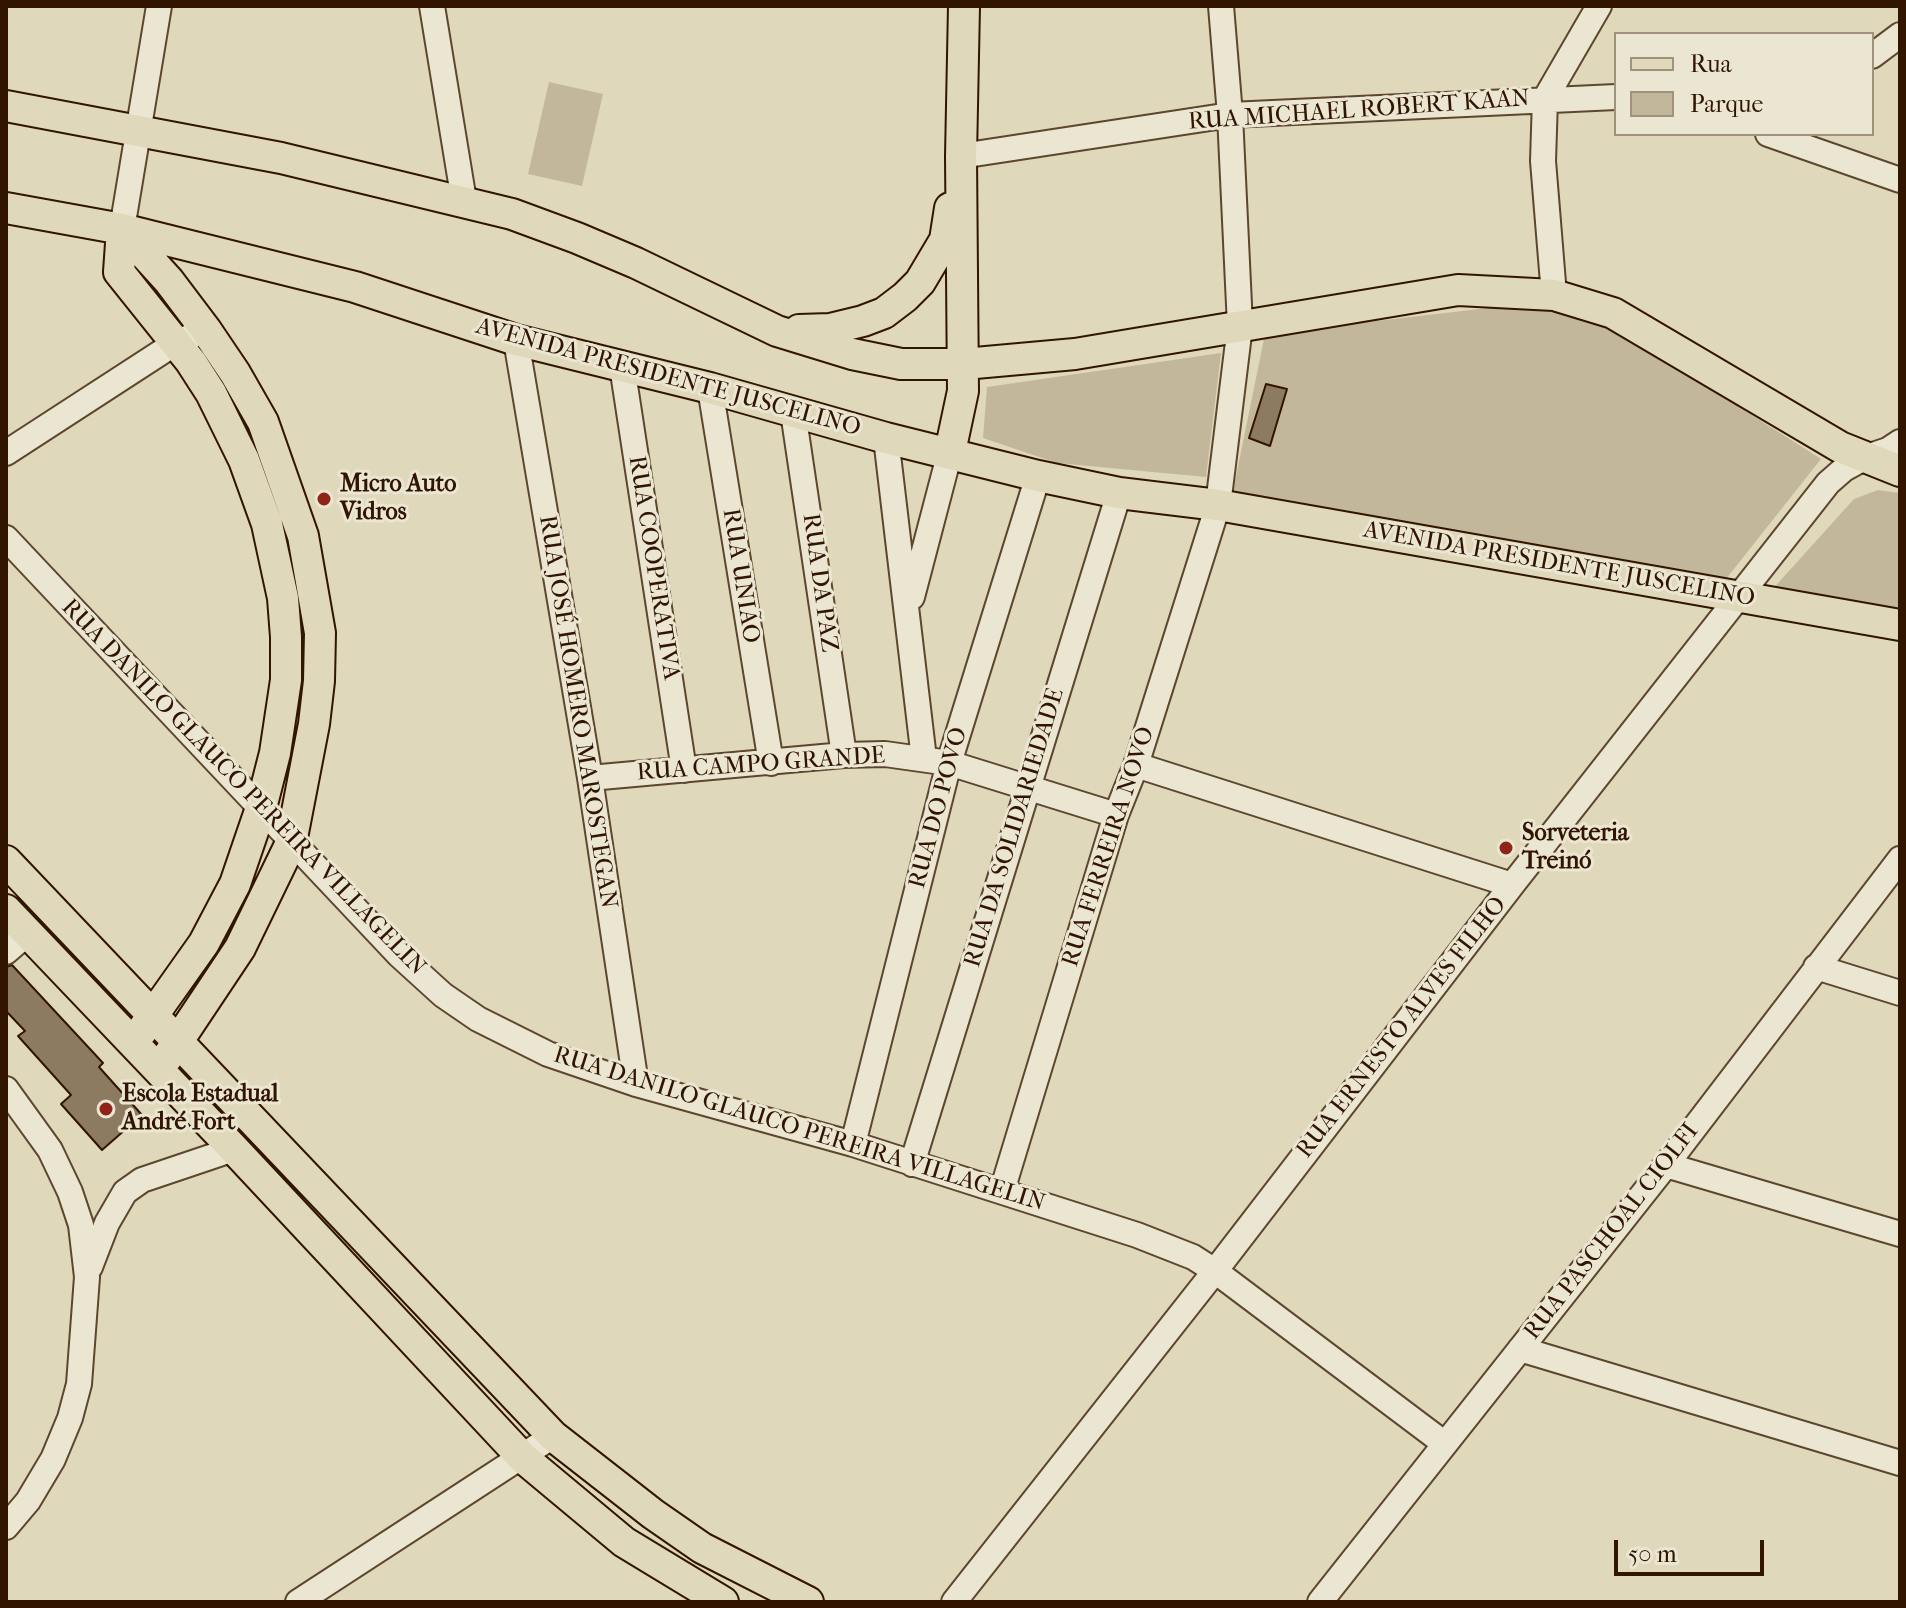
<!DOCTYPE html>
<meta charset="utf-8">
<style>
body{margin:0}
#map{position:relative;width:1906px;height:1608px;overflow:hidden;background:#e0d8ba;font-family:"IM FELL French Canon",serif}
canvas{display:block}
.frame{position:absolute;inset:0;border:8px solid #311500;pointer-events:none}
.legend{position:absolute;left:1614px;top:32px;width:260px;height:104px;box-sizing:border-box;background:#ebe6d2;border:2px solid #a1927e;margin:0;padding:10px 14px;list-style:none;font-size:24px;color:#311500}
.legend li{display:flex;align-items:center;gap:16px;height:40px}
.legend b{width:40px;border:2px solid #a1927e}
.scale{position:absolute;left:1614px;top:1540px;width:150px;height:36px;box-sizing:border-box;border:4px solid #311500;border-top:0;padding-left:10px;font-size:24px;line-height:28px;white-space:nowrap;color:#311500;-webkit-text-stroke:6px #ebe6d2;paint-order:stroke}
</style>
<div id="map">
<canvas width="1906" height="1608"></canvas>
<div class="frame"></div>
<ul class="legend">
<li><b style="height:10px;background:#e0d8ba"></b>Rua</li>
<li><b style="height:22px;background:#c2b79a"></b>Parque</li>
</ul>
<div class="scale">50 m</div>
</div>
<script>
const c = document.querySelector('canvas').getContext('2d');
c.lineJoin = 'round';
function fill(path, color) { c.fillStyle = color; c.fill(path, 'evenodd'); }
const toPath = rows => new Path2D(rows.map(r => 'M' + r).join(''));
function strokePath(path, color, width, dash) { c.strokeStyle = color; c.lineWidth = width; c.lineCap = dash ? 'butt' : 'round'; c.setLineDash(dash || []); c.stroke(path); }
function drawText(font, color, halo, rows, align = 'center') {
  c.font = font + ' "IM FELL French Canon",serif'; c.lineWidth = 6; c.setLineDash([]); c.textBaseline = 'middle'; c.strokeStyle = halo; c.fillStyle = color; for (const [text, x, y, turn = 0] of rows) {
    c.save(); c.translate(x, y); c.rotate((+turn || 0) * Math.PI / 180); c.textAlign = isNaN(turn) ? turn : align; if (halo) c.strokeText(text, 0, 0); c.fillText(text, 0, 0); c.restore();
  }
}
fill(toPath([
 [549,82,603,94,582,186,528,174],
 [1522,304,1565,311,1616,329,1821,459,1726,579,1233,491,1265,334],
 [1221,353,1206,477,1057,463,983,438,987,387],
 [1878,490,1900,493,1900,613,1770,592,1854,499]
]), '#c2b79a');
const building = toPath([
 [1266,384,1287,389,1270,446,1249,438,1266,384],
 [12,965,103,1063,99,1067,142,1115,102,1150,61,1104,71,1095,18,1036,25,1031,6,1011,6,967,12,965]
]);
fill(building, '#8c7a61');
strokePath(building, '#311500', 2);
const minor = toPath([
 [432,6,464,201],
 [1872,56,1900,35],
 [1768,134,1900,180],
 [961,156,1230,115,1616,97],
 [122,229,159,6],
 [1554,295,1543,161,1545,99,1599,6],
 [516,340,590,778,636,1084],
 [622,366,684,770],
 [710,388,771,763],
 [793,412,844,755],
 [886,438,924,759],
 [6,453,177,342,206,330],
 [6,538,399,955,443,995,478,1019,548,1054,636,1084,853,1144,1137,1235,1193,1257,1215,1271,1445,1444],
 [912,597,950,452],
 [1136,765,1512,885],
 [590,778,844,755,885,754,949,763,1116,815],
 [6,952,28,933],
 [1816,967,1900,993],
 [6,1089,50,1150,70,1192,81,1225,87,1277,79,1384,70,1418,53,1459,28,1501,6,1527],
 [853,1144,949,763,1038,476],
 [912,1164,1119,493],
 [1666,1165,1900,1234],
 [1002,1191,1116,815,1136,765,1218,505,1240,326,1230,115,1221,6],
 [90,1267,107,1223,125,1192,142,1180,234,1149],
 [1520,1349,1900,1463],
 [298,1602,553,1436],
 [954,1602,1215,1271,1512,885,1828,483,1844,469,1864,458,1888,450,1900,442],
 [1320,1602,1666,1165,1900,859]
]);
const major = toPath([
 [6,106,281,158,512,214,577,238,636,263,777,331,852,354,901,364,964,364,1075,354,1458,290,1554,295,1613,313,1840,447,1900,471],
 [6,208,122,229,355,287,516,340,710,388,886,438,1038,476,1119,493,1218,505,1900,625],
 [122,229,169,281,206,330,235,373,263,422,303,536,320,633,319,681,314,724,291,843,240,948,166,1059],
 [122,229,119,272,191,362,211,393,244,460,267,524,283,598,286,637,286,680,275,753,261,808,235,884,204,943,141,1032],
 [799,330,830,329,863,321,884,313,905,297,920,282,945,240,950,208],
 [950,452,963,391,961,156,964,6],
 [6,861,553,1436,653,1514,702,1548,808,1602],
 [6,910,234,1149,522,1457,624,1542,723,1602]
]);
strokePath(minor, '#5d462e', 28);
strokePath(major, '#311500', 34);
strokePath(minor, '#ebe6d2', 24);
strokePath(major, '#e0d8ba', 30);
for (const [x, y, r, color] of [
 [324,499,8,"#8f2418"],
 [1506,848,8,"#8f2418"],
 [106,1109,8,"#8f2418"]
]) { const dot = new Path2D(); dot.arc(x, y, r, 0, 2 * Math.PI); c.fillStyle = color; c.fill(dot); strokePath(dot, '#ebe6d2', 3); }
drawText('24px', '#311500', '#ebe6d2', [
 ["RUA MICHAEL ROBERT KAAN",1359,111,-4],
 ["AVENIDA PRESIDENTE JUSCELINO",668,378,15],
 ["AVENIDA PRESIDENTE JUSCELINO",1559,565,10],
 ["RUA COOPERATIVA",653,568,81],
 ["RUA UNIÃO",740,576,81],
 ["RUA DA PAZ",819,583,82],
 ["RUA JOSÉ HOMERO MAROSTEGAN",577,712,81],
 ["RUA CAMPO GRANDE",761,765,-4],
 ["RUA DANILO GLAUCO PEREIRA VILLAGELIN",243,788,46],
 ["RUA DO POVO",939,808,-75],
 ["RUA DA SOLIDARIEDADE",1015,828,-73],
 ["RUA FERREIRA NOVO",1109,847,-72],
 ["RUA ERNESTO ALVES FILHO",1402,1028,-52],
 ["RUA DANILO GLAUCO PEREIRA VILLAGELIN",799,1130,17],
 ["RUA PASCHOAL CIOLFI",1612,1232,-52]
]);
drawText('bold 24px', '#311500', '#ebe6d2', [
 ["Micro Auto",340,485],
 ["Vidros",340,513],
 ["Sorveteria",1522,834],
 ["Treinó",1522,862],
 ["Escola Estadual",122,1095],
 ["André Fort",122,1123]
], 'left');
</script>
